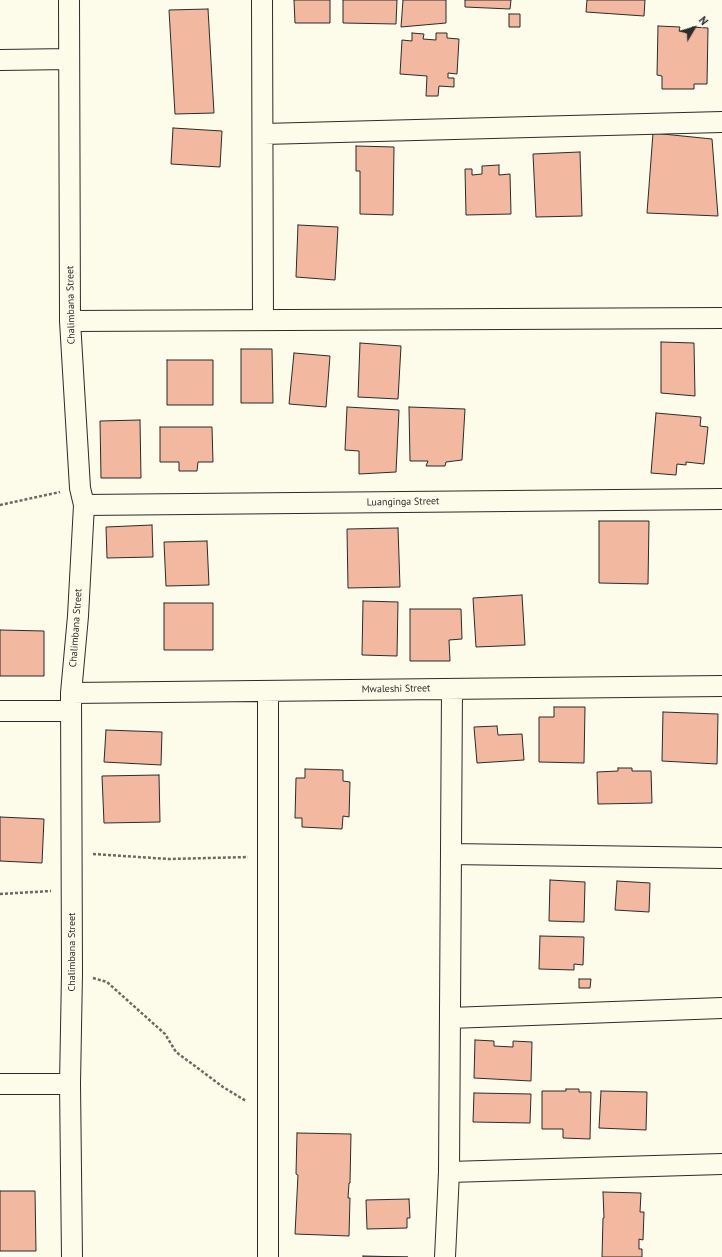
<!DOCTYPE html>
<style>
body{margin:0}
#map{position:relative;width:722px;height:1257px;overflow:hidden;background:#fdfbea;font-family:"PT Sans",sans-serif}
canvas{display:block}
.north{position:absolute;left:674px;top:8px;width:40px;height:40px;-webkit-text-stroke:3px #fdfbea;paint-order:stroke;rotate:52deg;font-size:11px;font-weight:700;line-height:16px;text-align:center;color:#2b2b2b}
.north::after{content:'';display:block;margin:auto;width:14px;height:18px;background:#2b2b2b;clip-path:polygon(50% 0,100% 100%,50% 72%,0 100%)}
</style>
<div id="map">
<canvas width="722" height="1257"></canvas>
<div class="north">N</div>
</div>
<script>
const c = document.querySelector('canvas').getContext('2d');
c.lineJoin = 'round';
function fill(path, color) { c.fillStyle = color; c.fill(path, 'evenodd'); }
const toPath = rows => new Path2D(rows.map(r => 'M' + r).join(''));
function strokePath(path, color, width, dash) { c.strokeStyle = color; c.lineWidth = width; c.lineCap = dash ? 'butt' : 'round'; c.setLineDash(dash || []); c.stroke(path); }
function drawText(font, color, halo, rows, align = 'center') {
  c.font = font + ' "PT Sans",sans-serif'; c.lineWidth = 3; c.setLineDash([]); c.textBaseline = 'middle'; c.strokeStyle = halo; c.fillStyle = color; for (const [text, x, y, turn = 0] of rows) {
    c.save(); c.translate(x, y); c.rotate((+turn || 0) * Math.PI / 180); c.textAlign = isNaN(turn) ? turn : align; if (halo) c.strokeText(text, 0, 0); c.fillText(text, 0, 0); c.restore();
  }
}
const building = toPath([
 [294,0,330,0,330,23,295,23,294,0],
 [343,0,397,0,396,24,343,23,343,0],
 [403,0,446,0,446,23,401,27,403,0],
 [465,0,511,0,510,9,465,7,465,0],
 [587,0,645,0,644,16,586,12,587,0],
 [208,9,214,113,175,114,169,10,208,9],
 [509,14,520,14,520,27,509,27,509,14],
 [658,26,680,27,679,31,692,32,692,27,708,28,707,84,694,84,694,89,662,89,662,76,657,75,658,26],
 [412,33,424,34,423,39,436,40,436,33,447,33,447,38,459,39,457,74,448,73,448,78,454,78,454,87,439,86,438,96,426,96,427,76,400,74,402,40,412,41,412,33],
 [173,128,222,131,220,167,171,164,173,128],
 [653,133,712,139,718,216,647,213,653,133],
 [356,146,394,147,393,215,360,214,360,171,356,171,356,146],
 [580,152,582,216,536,217,533,154,580,152],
 [499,165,499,175,510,174,511,214,466,215,465,169,472,169,472,175,482,174,482,166,499,165],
 [298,225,338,227,335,280,296,277,298,225],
 [661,342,694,343,695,396,661,393,661,342],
 [360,343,401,346,398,399,358,397,360,343],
 [241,349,272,349,273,403,241,403,241,349],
 [294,353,330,356,326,407,289,404,294,353],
 [167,360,213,360,213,405,167,405,167,360],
 [347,407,399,410,396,472,359,474,359,451,345,450,347,407],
 [409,407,465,409,462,460,446,462,445,466,426,466,428,461,410,461,409,407],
 [656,413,701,417,700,426,708,427,704,464,686,462,686,465,677,464,676,475,651,473,656,413],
 [140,420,141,478,101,478,100,421,140,420],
 [160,427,212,427,213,462,198,462,197,471,179,471,179,462,160,462,160,427],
 [599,521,649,521,648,584,599,583,599,521],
 [152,525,153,557,107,558,106,527,152,525],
 [398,528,400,587,348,588,347,529,398,528],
 [207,541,209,585,166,586,164,542,207,541],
 [522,595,525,645,476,647,473,598,522,595],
 [363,601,398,602,397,656,362,655,363,601],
 [164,603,213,603,213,650,164,650,164,603],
 [410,609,461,609,462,639,449,640,450,661,410,661,410,609],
 [0,630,44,631,44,676,0,676,0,630],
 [554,707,585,707,584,763,539,762,539,717,554,717,554,707],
 [663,712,718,714,717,764,662,761,663,712],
 [497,726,498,735,522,734,524,760,477,763,474,727,497,726],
 [106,730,162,732,161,765,104,762,106,730],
 [618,768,632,768,632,771,651,771,652,803,598,804,597,772,618,771,618,768],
 [305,769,343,770,343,781,350,782,349,817,343,816,342,829,302,827,302,818,295,818,296,778,305,778,305,769],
 [159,775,160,822,104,823,102,776,159,775],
 [0,817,44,819,42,863,0,861,0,817],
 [550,880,585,882,584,922,549,921,550,880],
 [617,881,650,883,649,912,615,910,617,881],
 [540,936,584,937,583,965,574,964,574,970,539,969,540,936],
 [579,979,591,979,590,988,579,988,579,979],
 [475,1040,494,1041,494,1046,513,1047,513,1041,532,1042,531,1081,474,1078,475,1040],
 [566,1089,579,1089,579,1092,591,1092,590,1139,563,1138,563,1129,542,1129,542,1091,566,1091,566,1089],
 [601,1091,647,1092,646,1130,599,1128,601,1091],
 [474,1093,531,1094,530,1123,473,1122,474,1093],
 [297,1133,351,1134,350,1183,349,1183,348,1198,350,1198,349,1236,295,1234,298,1175,296,1174,297,1133],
 [0,1191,35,1191,36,1251,0,1251,0,1191],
 [603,1192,641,1193,640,1212,644,1212,643,1240,639,1239,639,1249,642,1249,642,1257,602,1257,603,1218,604,1218,603,1192],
 [409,1199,410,1218,407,1218,407,1228,367,1229,366,1200,409,1199],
 [363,1256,408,1257,363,1257,363,1256]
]);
fill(building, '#f2b8a0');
strokePath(building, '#2b2b2b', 1);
const minor = toPath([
 [69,0,70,321,80,488,84,505,78,616,71,693,72,973,70,1084,72,1257],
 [262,0,263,319],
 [0,60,69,59],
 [263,134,722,122],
 [70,321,722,318],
 [84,505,722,499],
 [71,693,722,686],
 [0,711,71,711],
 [451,854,722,858],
 [450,1018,722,1008],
 [0,1084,70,1084],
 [449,1172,722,1164],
 [268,1257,268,691],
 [445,1257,449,1172,452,689]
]);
strokePath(minor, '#2b2b2b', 22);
strokePath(toPath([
 [0,505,60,492],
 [93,854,169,859,248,857],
 [0,894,51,891],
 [93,978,107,982,165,1034,176,1052,223,1087,246,1101]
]), '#6a6964', 2.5, [3, 2]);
strokePath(minor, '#fdfbea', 20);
drawText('10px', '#2b2b2b', '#fdfbea', [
 ["Chalimbana Street",71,305,-91],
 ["Luanginga Street",403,502,-1],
 ["Chalimbana Street",76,628,-86],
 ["Mwaleshi Street",396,689,-1],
 ["Chalimbana Street",72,952,-90]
]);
</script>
